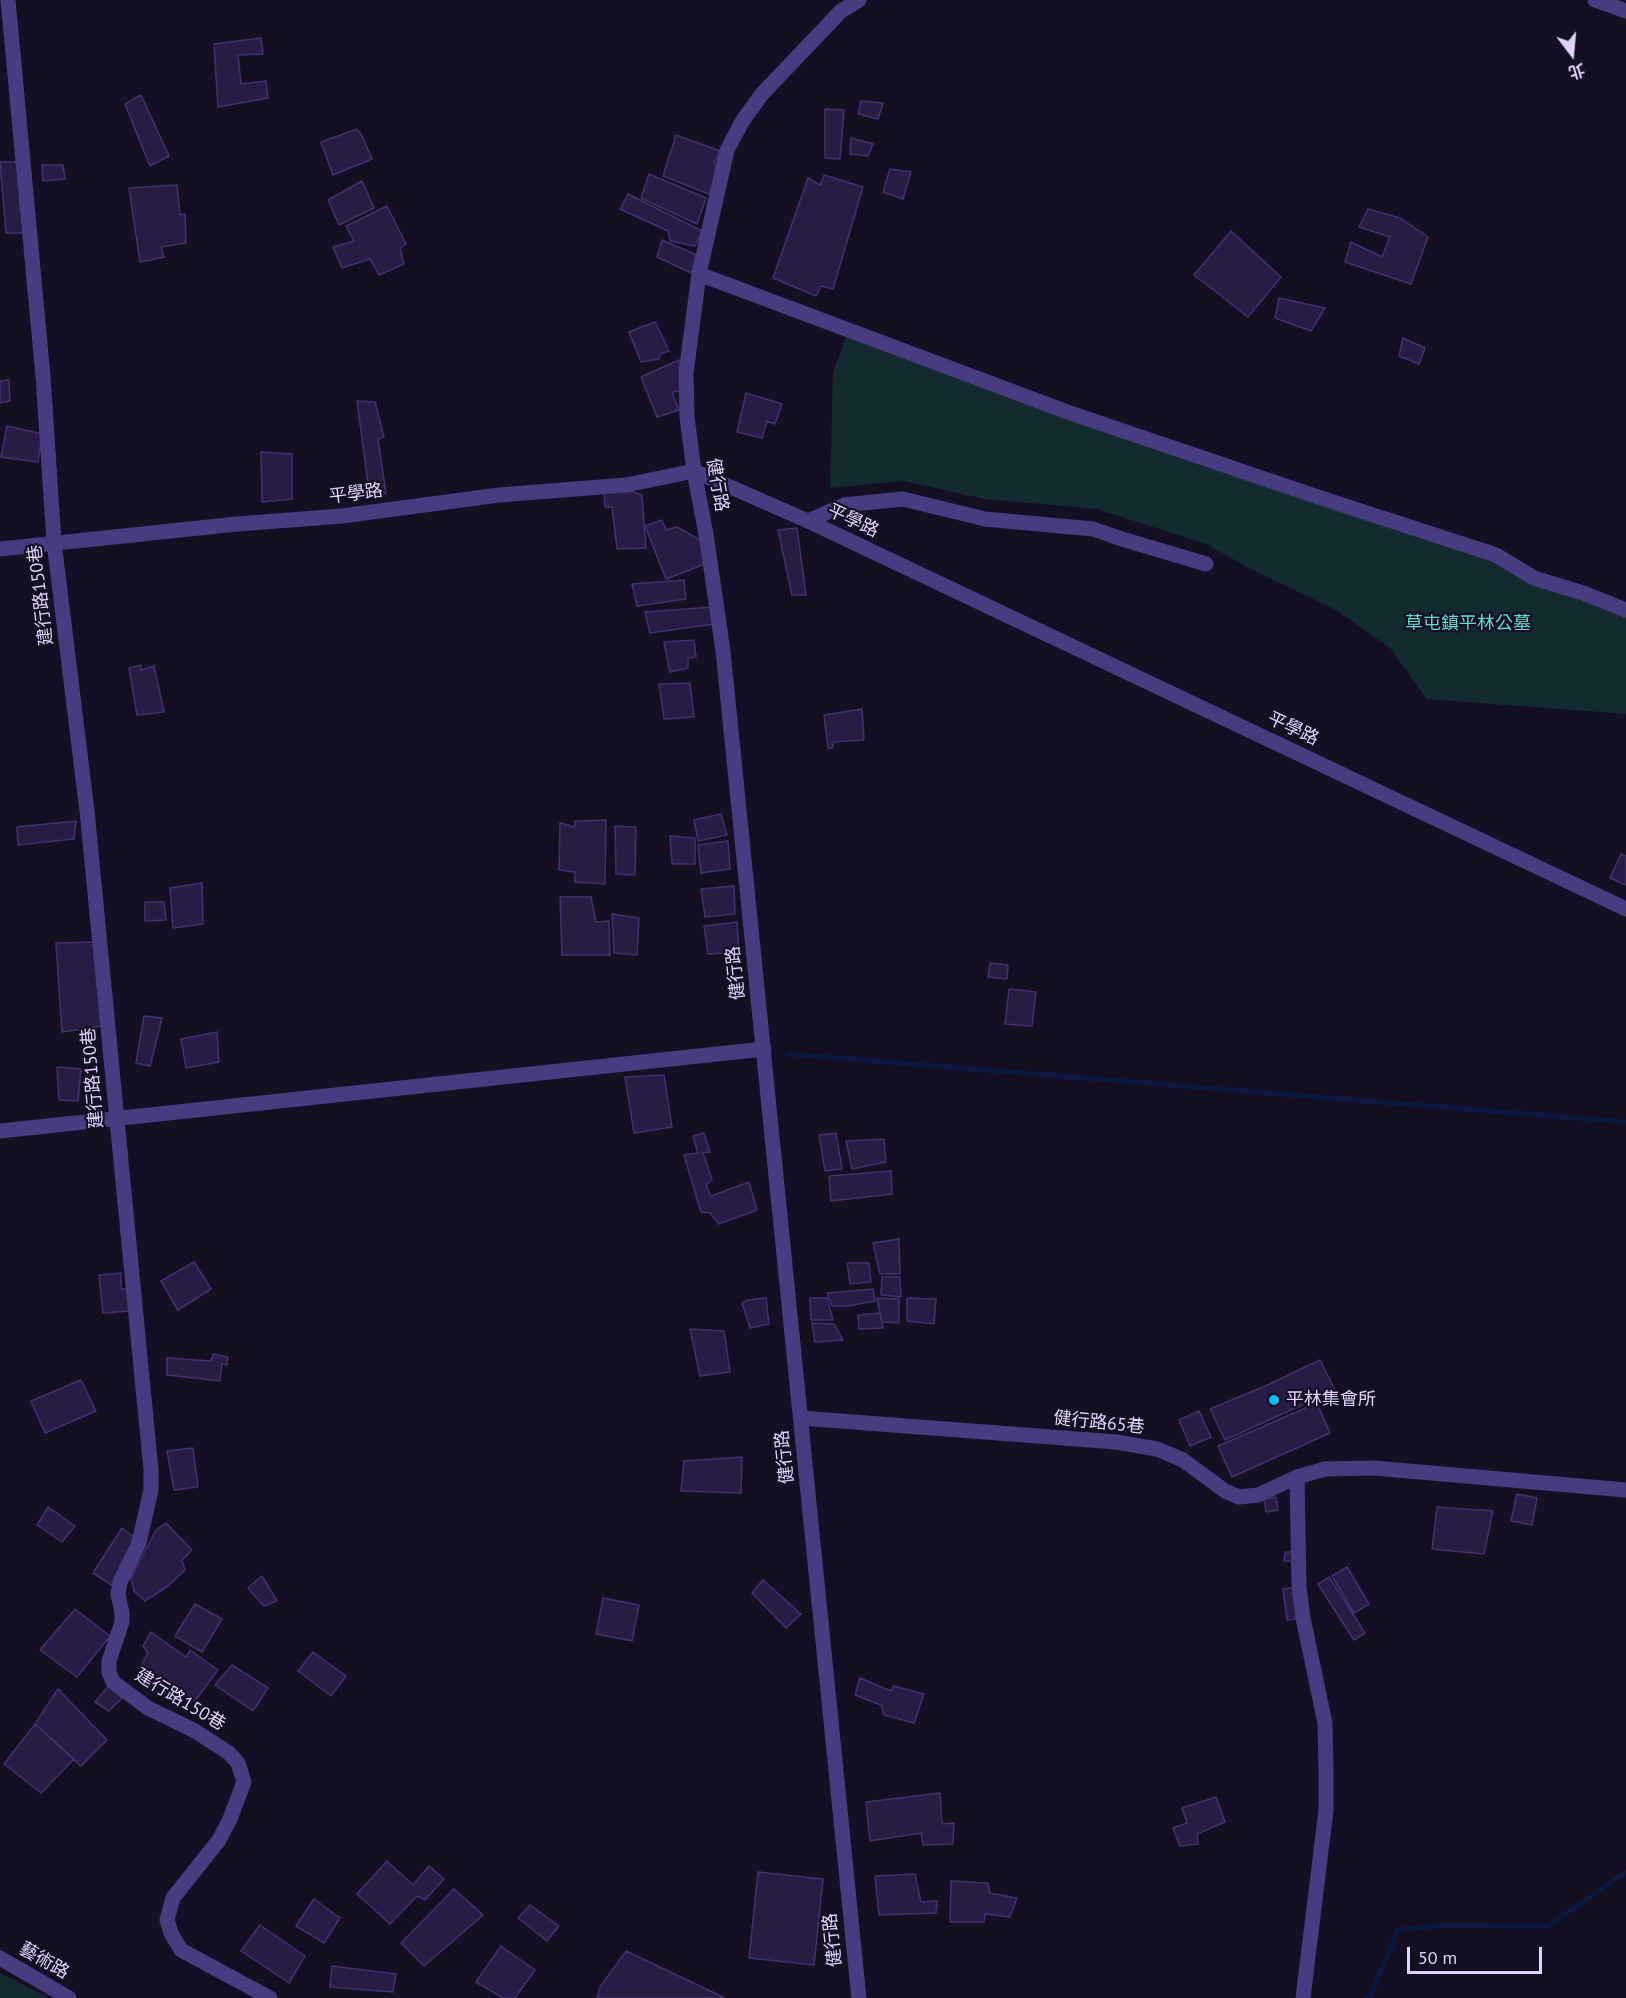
<!DOCTYPE html>
<meta charset="utf-8">
<style>
body{margin:0}
#map{position:relative;width:1626px;height:1998px;overflow:hidden;background:#150f24;font-family:"PT Sans","Noto Sans TC",sans-serif}
canvas{display:block}
.north{position:absolute;left:1542px;top:24px;width:60px;height:60px;-webkit-text-stroke:4px #150f24;paint-order:stroke;rotate:164deg;font-size:16px;font-weight:700;line-height:24px;text-align:center;color:#ded4fe}
.north::after{content:'';display:block;margin:auto;width:21px;height:27px;background:#ded4fe;clip-path:polygon(50% 0,100% 100%,50% 72%,0 100%)}
.scale{position:absolute;left:1407px;top:1947px;width:135px;height:27px;box-sizing:border-box;border:3px solid #ded4fe;border-top:0;padding-left:8px;font-size:18px;line-height:21px;white-space:nowrap;color:#ded4fe;-webkit-text-stroke:4px #150f24;paint-order:stroke}
</style>
<div id="map">
<canvas width="1626" height="1998"></canvas>
<div class="north">北</div>
<div class="scale">50 m</div>
</div>
<script>
const c = document.querySelector('canvas').getContext('2d');
c.lineJoin = 'round';
function fill(path, color) { c.fillStyle = color; c.fill(path, 'evenodd'); }
const toPath = rows => new Path2D(rows.map(r => 'M' + r).join(''));
function strokePath(path, color, width, dash) { c.strokeStyle = color; c.lineWidth = width; c.lineCap = dash ? 'butt' : 'round'; c.setLineDash(dash || []); c.stroke(path); }
function drawText(font, color, halo, rows, align = 'center') {
  c.font = font + ' "PT Sans","Noto Sans TC",sans-serif'; c.lineWidth = 4.5; c.setLineDash([]); c.textBaseline = 'middle'; c.strokeStyle = halo; c.fillStyle = color; for (const [text, x, y, turn = 0] of rows) {
    c.save(); c.translate(x, y); c.rotate((+turn || 0) * Math.PI / 180); c.textAlign = isNaN(turn) ? turn : align; if (halo) c.strokeText(text, 0, 0); c.fillText(text, 0, 0); c.restore();
  }
}
fill(toPath([
 [849,330,1498,550,1540,580,1626,611,1626,714,1427,699,1390,648,1336,610,1247,567,1206,544,1097,509,985,499,904,481,830,488,833,372],
 [0,1973,49,1998,0,1998]
]), '#122b2e');
strokePath(toPath([
 [788,1054,1626,1122],
 [1366,1998,1371,1995,1398,1930,1446,1925,1548,1926,1626,1872]
]), '#0b1841', 5);
const building = toPath([
 [261,38,263,54,238,55,241,84,266,81,268,98,218,107,214,44,261,38],
 [141,95,169,156,150,166,125,104,141,95],
 [861,101,883,103,878,119,858,114,861,101],
 [825,109,844,110,840,159,825,158,825,109],
 [357,129,362,136,372,159,333,175,321,142,357,129],
 [676,135,720,151,714,163,720,169,709,194,663,176,676,135],
 [851,138,873,144,868,156,850,154,851,138],
 [0,162,20,162,26,233,6,233,0,162],
 [42,165,63,165,65,179,43,181,42,165],
 [890,169,911,172,903,199,883,192,890,169],
 [649,174,706,198,697,224,641,198,649,174],
 [824,175,863,187,833,289,821,286,816,296,773,278,808,178,820,185,824,175],
 [362,181,374,208,339,225,328,200,362,181],
 [177,185,180,215,185,214,186,243,161,247,164,257,140,262,129,188,177,185],
 [628,194,702,231,695,246,670,241,668,231,620,209,628,194],
 [387,206,406,244,400,248,404,264,379,275,370,259,342,268,333,247,354,241,346,226,387,206],
 [1368,209,1400,218,1428,237,1411,284,1345,262,1351,242,1382,257,1390,237,1359,227,1368,209],
 [1231,231,1281,277,1248,317,1194,275,1231,231],
 [662,240,699,256,691,273,657,257,662,240],
 [1279,298,1325,308,1311,331,1275,318,1279,298],
 [655,322,669,351,660,354,659,359,641,362,629,332,655,322],
 [1403,338,1425,348,1419,364,1399,356,1403,338],
 [679,360,681,391,672,392,679,410,657,417,641,377,679,360],
 [9,380,10,401,0,403,0,381,9,380],
 [746,393,782,404,775,424,767,421,762,438,737,432,746,393],
 [357,401,375,402,384,437,378,439,386,493,370,498,357,401],
 [7,426,42,434,38,462,1,457,7,426],
 [261,452,292,454,292,499,262,502,261,452],
 [623,489,642,495,646,548,617,549,612,507,605,507,604,490,623,489],
 [662,520,666,530,677,527,700,540,708,563,666,579,645,526,662,520],
 [797,528,806,595,792,595,778,530,797,528],
 [684,580,686,599,637,606,632,584,684,580],
 [712,607,714,624,650,633,645,612,712,607],
 [694,640,696,657,688,658,688,668,670,672,664,642,694,640],
 [141,665,141,670,154,666,164,712,137,715,129,668,141,665],
 [690,683,694,717,664,719,659,684,690,683],
 [862,709,864,740,834,742,832,748,828,749,824,715,862,709],
 [721,814,727,835,698,841,694,820,721,814],
 [606,820,605,884,575,882,575,872,559,870,560,823,575,827,575,821,606,820],
 [76,821,74,839,18,845,17,827,76,821],
 [615,826,636,827,635,875,616,874,615,826],
 [670,836,695,838,695,864,672,864,670,836],
 [728,841,730,869,701,873,698,845,728,841],
 [1621,854,1626,856,1626,885,1610,878,1621,854],
 [202,883,203,924,173,928,170,888,202,883],
 [734,886,735,914,705,917,701,889,734,886],
 [560,897,591,897,596,922,609,921,610,955,562,955,560,897],
 [145,902,164,902,166,920,145,921,145,902],
 [612,914,639,918,637,955,614,953,612,914],
 [737,922,739,952,708,954,704,926,737,922],
 [97,942,103,1026,62,1032,56,943,97,942],
 [990,963,1008,965,1007,979,988,977,990,963],
 [1009,989,1036,992,1032,1026,1005,1024,1009,989],
 [144,1016,162,1018,150,1066,136,1063,144,1016],
 [217,1032,219,1062,186,1068,181,1039,217,1032],
 [57,1067,81,1069,78,1101,59,1100,57,1067],
 [664,1075,672,1127,634,1133,625,1077,664,1075],
 [704,1133,710,1152,703,1153,712,1180,706,1185,711,1196,749,1182,757,1210,719,1224,710,1213,701,1212,684,1155,698,1153,693,1136,704,1133],
 [836,1133,842,1169,825,1171,819,1135,836,1133],
 [884,1139,886,1162,852,1169,846,1141,884,1139],
 [891,1171,892,1194,831,1201,829,1176,891,1171],
 [899,1239,900,1274,880,1274,873,1243,899,1239],
 [194,1262,211,1289,178,1310,161,1281,194,1262],
 [847,1263,869,1263,871,1282,850,1284,847,1263],
 [121,1273,121,1289,129,1288,130,1311,103,1313,99,1275,121,1273],
 [882,1277,900,1277,901,1297,881,1295,882,1277],
 [873,1289,875,1301,848,1306,832,1306,827,1293,873,1289],
 [766,1298,769,1324,750,1328,742,1303,747,1300,766,1298],
 [810,1298,827,1298,833,1320,811,1320,810,1298],
 [877,1298,899,1299,899,1323,882,1322,877,1298],
 [907,1298,936,1299,934,1324,907,1321,907,1298],
 [880,1313,883,1328,859,1329,858,1315,880,1313],
 [812,1323,834,1324,843,1340,815,1342,812,1323],
 [690,1329,724,1331,730,1372,700,1376,690,1329],
 [213,1354,228,1357,227,1365,222,1364,220,1381,167,1375,167,1358,211,1361,213,1354],
 [1320,1360,1335,1390,1225,1440,1210,1409,1263,1387,1320,1360],
 [81,1380,96,1411,45,1433,31,1401,81,1380],
 [1317,1403,1330,1433,1232,1477,1218,1446,1317,1403],
 [1199,1411,1211,1437,1190,1446,1179,1420,1199,1411],
 [193,1448,198,1487,174,1490,167,1451,193,1448],
 [742,1457,741,1493,681,1491,684,1461,742,1457],
 [1517,1494,1537,1498,1532,1525,1511,1521,1517,1494],
 [1276,1497,1278,1510,1266,1512,1264,1499,1276,1497],
 [48,1507,75,1526,62,1542,37,1525,48,1507],
 [1437,1507,1493,1511,1484,1554,1432,1549,1437,1507],
 [166,1523,192,1550,182,1560,185,1570,168,1586,145,1601,134,1591,131,1578,156,1530,166,1523],
 [122,1528,137,1539,113,1586,93,1573,122,1528],
 [1285,1552,1304,1552,1304,1562,1284,1561,1285,1552],
 [1347,1567,1369,1604,1354,1613,1332,1576,1347,1567],
 [262,1576,277,1601,264,1606,248,1588,262,1576],
 [1329,1577,1365,1633,1354,1640,1318,1584,1329,1577],
 [763,1580,801,1614,786,1628,752,1593,763,1580],
 [1299,1587,1303,1618,1287,1620,1283,1589,1299,1587],
 [603,1598,639,1605,632,1641,596,1634,603,1598],
 [195,1604,222,1619,202,1652,175,1636,195,1604],
 [75,1609,110,1636,77,1677,40,1650,75,1609],
 [151,1632,186,1657,190,1650,218,1670,195,1701,141,1666,148,1653,143,1646,151,1632],
 [313,1652,346,1676,331,1696,298,1671,313,1652],
 [232,1665,268,1688,253,1711,215,1685,232,1665],
 [860,1678,891,1691,894,1686,924,1694,914,1723,884,1715,881,1705,855,1695,860,1678],
 [110,1684,126,1694,109,1711,95,1702,110,1684],
 [58,1689,107,1740,81,1766,35,1724,58,1689],
 [35,1724,74,1759,41,1793,4,1764,35,1724],
 [940,1793,942,1824,954,1823,953,1844,923,1845,921,1833,870,1841,866,1802,940,1793],
 [1216,1797,1225,1822,1197,1834,1198,1844,1180,1846,1173,1828,1187,1823,1182,1808,1216,1797],
 [387,1861,413,1885,429,1866,444,1879,425,1900,417,1896,390,1924,357,1894,387,1861],
 [758,1872,823,1879,814,1965,749,1958,758,1872],
 [915,1874,921,1902,937,1901,936,1913,879,1915,875,1876,915,1874],
 [951,1881,988,1883,990,1893,1017,1898,1010,1917,985,1914,984,1922,950,1922,951,1881],
 [454,1889,483,1915,424,1966,401,1943,454,1889],
 [314,1899,340,1918,324,1943,296,1926,314,1899],
 [530,1905,559,1926,547,1941,518,1918,530,1905],
 [260,1925,305,1956,289,1983,241,1951,260,1925],
 [501,1946,535,1970,515,1998,503,1998,476,1982,501,1946],
 [626,1951,725,1998,597,1998,600,1987,626,1951],
 [332,1966,396,1974,393,1992,330,1987,332,1966]
]);
fill(building, '#291c44');
strokePath(building, '#442f70', 1.5);
strokePath(toPath([
 [8,0,43,376,54,542,87,811,151,1470,151,1490,139,1543,120,1582,118,1594,122,1613,122,1622,109,1661,109,1672,113,1682,148,1708,195,1731,229,1753,238,1763,244,1782,230,1819,219,1840,173,1898,167,1920,171,1933,181,1950,270,1998],
 [699,274,1070,413,1315,496,1496,555,1534,578,1583,593,1626,610],
 [808,521,844,505,903,499,985,519,1093,529,1122,539,1206,564],
 [0,549,237,524,342,516,499,495,626,485,694,471],
 [0,1131,764,1049],
 [1297,1477,1299,1587,1303,1618,1325,1723,1326,1769,1326,1810,1303,1998],
 [0,1958,69,1998]
]), '#483c81', 15);
strokePath(toPath([
 [1595,0,1626,11],
 [694,471,808,521,1626,909],
 [801,1418,1116,1442,1157,1449,1183,1460,1225,1491,1239,1497,1258,1495,1297,1477,1325,1469,1374,1468,1626,1490],
 [859,1998,723,651,706,534,694,471,687,417,686,373,699,274,727,150,743,120,762,94,841,11,859,0]
]), '#483c81', 15);
for (const [x, y, r, color] of [
 [1274,1400,6,"#08bef6"]
]) { const dot = new Path2D(); dot.arc(x, y, r, 0, 2 * Math.PI); c.fillStyle = color; c.fill(dot); strokePath(dot, '#150f24', 2); }
drawText('18px', '#ded4fe', '#150f24', [
 ["健行路",717,485,80],
 ["平學路",356,494,-7],
 ["平學路",853,521,25],
 ["建行路150巷",41,595,-97],
 ["平學路",1293,729,25],
 ["健行路",736,973,-96],
 ["建行路150巷",93,1078,-95],
 ["健行路65巷",1099,1423,6],
 ["健行路",785,1457,-96],
 ["建行路150巷",180,1700,31],
 ["健行路",833,1940,-96],
 ["藝術路",44,1961,30]
]);
drawText('18px', '#61dccd', '#150f24', [
 ["草屯鎮平林公墓",1468,624]
]);
drawText('18px', '#ded4fe', '#150f24', [
 ["平林集會所",1286,1400]
], 'left');
</script>
